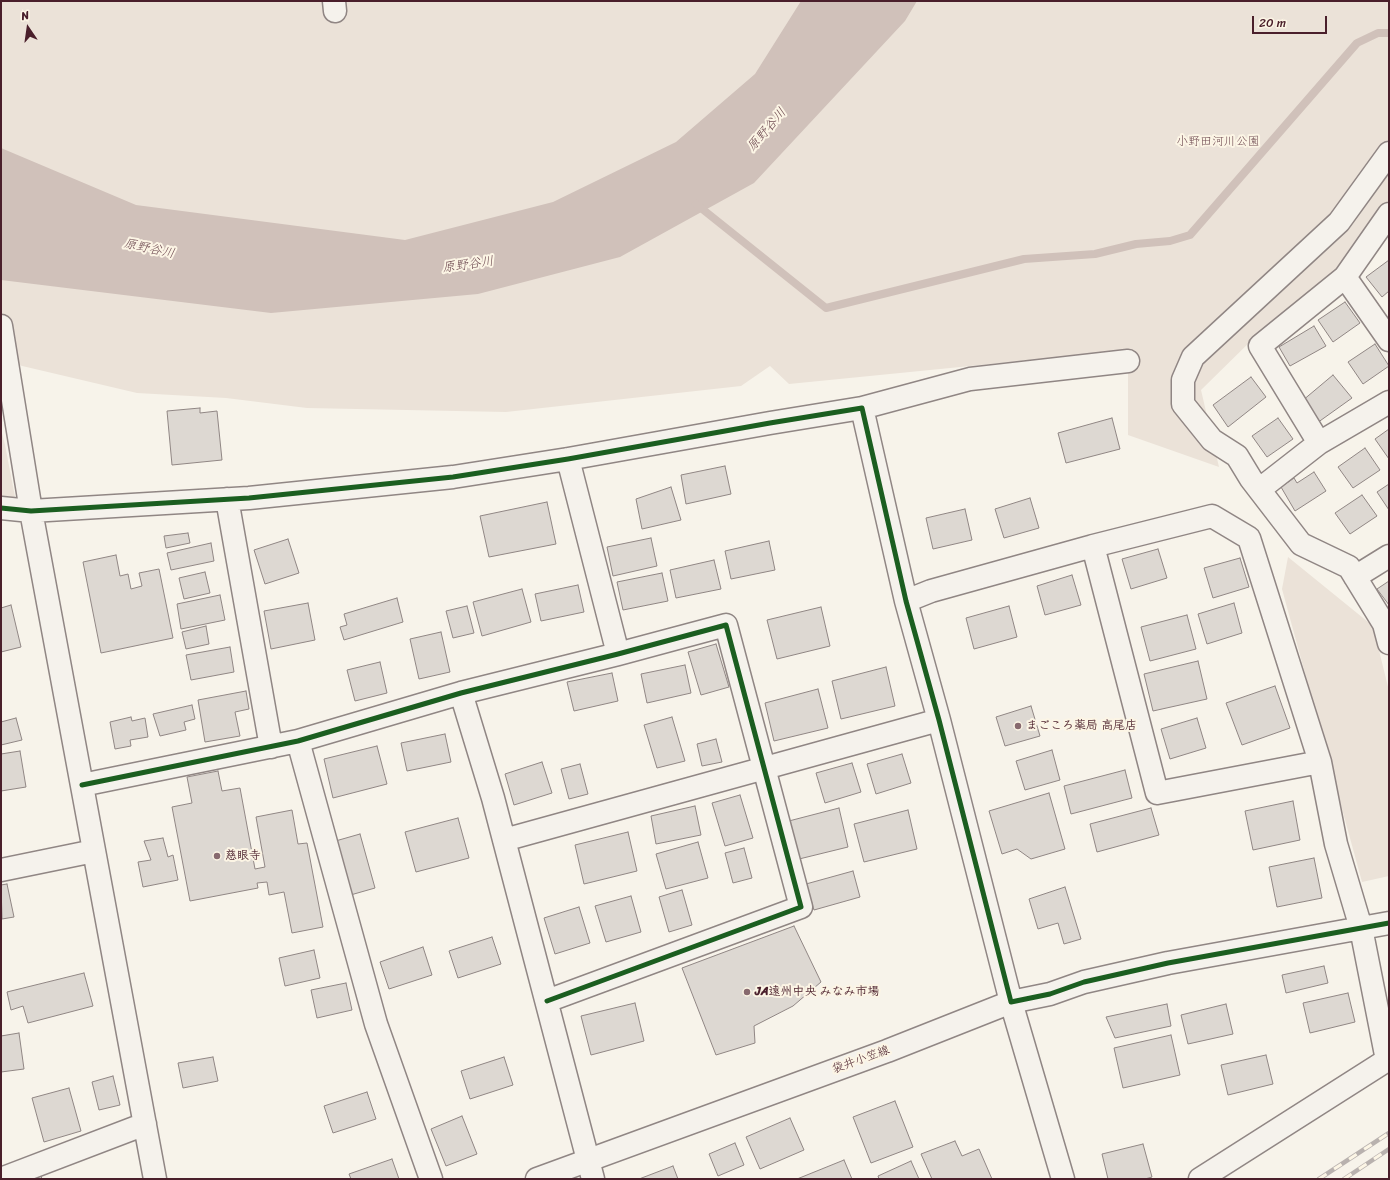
<!DOCTYPE html>
<meta charset="utf-8">
<style>
body{margin:0}
#map{position:relative;width:1390px;height:1180px;overflow:hidden;background:#f7f3ea;font-family:Sriracha,sans-serif}
canvas{display:block}
.frame{position:absolute;inset:0;border:2px solid #4a1f2b;pointer-events:none}
.north{position:absolute;left:8px;top:8px;width:40px;height:40px;-webkit-text-stroke:3px #fcf5e5;paint-order:stroke;rotate:347deg;font-size:11px;font-weight:700;line-height:16px;text-align:center;color:#4a1f2b}
.north::after{content:'';display:block;margin:auto;width:14px;height:18px;background:#4a1f2b;clip-path:polygon(50% 0,100% 100%,50% 72%,0 100%)}
.scale{position:absolute;left:1252px;top:16px;width:75px;height:18px;box-sizing:border-box;border:2px solid #4a1f2b;border-top:0;padding-left:5px;font-size:12px;line-height:14px;white-space:nowrap;color:#4a1f2b;-webkit-text-stroke:3px #fcf5e5;paint-order:stroke}
</style>
<div id="map">
<canvas width="1390" height="1180"></canvas>
<div class="frame"></div>
<div class="north">N</div>
<div class="scale">20 m</div>
</div>
<script>
const c = document.querySelector('canvas').getContext('2d');
c.lineJoin = 'round';
function fill(path, color) { c.fillStyle = color; c.fill(path, 'evenodd'); }
const toPath = rows => new Path2D(rows.map(r => 'M' + r).join(''));
function strokePath(path, color, width, dash) { c.strokeStyle = color; c.lineWidth = width; c.lineCap = dash ? 'butt' : 'round'; c.setLineDash(dash || []); c.stroke(path); }
function drawText(font, color, halo, rows, align = 'center') {
  c.font = font + ' Sriracha,"Klee One",sans-serif'; c.lineWidth = 4; c.setLineDash([]); c.textBaseline = 'middle'; c.strokeStyle = halo; c.fillStyle = color; for (const [text, x, y, turn = 0] of rows) {
    c.save(); c.translate(x, y); c.rotate((+turn || 0) * Math.PI / 180); c.textAlign = isNaN(turn) ? turn : align; if (halo) c.strokeText(text, 0, 0); c.fillText(text, 0, 0); c.restore();
  }
}
fill(toPath([
 [1,1,1389,1,1389,199,1338,272,1284,317,1258,334,1201,390,1219,467,1128,435,1128,361,1051,358,789,384,770,366,741,386,506,412,307,408,226,398,137,393,1,361],
 [1,429,5,445,16,502,1,500],
 [1288,557,1373,626,1389,691,1389,876,1362,882,1282,589]
]), '#ebe2d8');
fill(toPath([
 [801,1,917,1,905,21,754,183,620,257,478,294,271,313,1,280,1,148,136,205,405,240,553,202,676,142,755,74]
]), '#d0c1ba');
strokePath(toPath([
 [696,204,826,308,1024,259,1095,254,1136,244,1170,241,1190,235,1357,43,1378,33,1389,33]
]), '#d0c1ba', 8);
const building = toPath([
 [1389,260,1389,291,1382,297,1366,277,1389,260],
 [1345,302,1360,323,1333,342,1318,320,1345,302],
 [1314,326,1326,346,1290,366,1279,347,1314,326],
 [1375,344,1389,366,1363,384,1348,362,1375,344],
 [1333,375,1352,398,1317,423,1302,401,1333,375],
 [1251,377,1266,397,1228,427,1213,405,1251,377],
 [200,408,200,413,217,411,222,460,172,465,167,411,200,408],
 [1112,418,1120,449,1066,463,1058,433,1112,418],
 [1278,418,1293,439,1267,457,1252,436,1278,418],
 [1389,429,1389,459,1375,439,1389,429],
 [1365,448,1380,470,1353,488,1338,467,1365,448],
 [725,466,731,494,686,504,681,475,725,466],
 [1314,472,1326,491,1295,511,1281,487,1294,478,1297,483,1314,472],
 [1389,484,1389,510,1377,492,1389,484],
 [671,487,681,520,642,529,636,499,671,487],
 [1362,495,1377,516,1350,534,1335,513,1362,495],
 [1030,498,1039,528,1004,538,995,509,1030,498],
 [547,502,556,544,489,557,480,516,547,502],
 [965,509,972,540,933,549,926,518,965,509],
 [188,533,190,543,166,548,164,536,188,533],
 [651,538,657,566,613,576,607,547,651,538],
 [288,539,299,573,265,584,254,550,288,539],
 [769,541,775,570,731,579,725,551,769,541],
 [211,543,214,561,171,570,167,553,211,543],
 [1158,549,1167,578,1131,589,1122,559,1158,549],
 [116,555,120,576,128,574,131,589,142,586,139,573,159,569,173,638,101,653,83,562,116,555],
 [1240,558,1249,587,1213,598,1204,568,1240,558],
 [714,560,721,589,676,598,670,570,714,560],
 [205,572,210,593,184,599,179,578,205,572],
 [662,573,668,601,623,610,617,582,662,573],
 [1072,575,1081,605,1045,615,1037,586,1072,575],
 [1389,581,1389,605,1377,589,1389,581],
 [578,585,584,612,541,621,535,594,578,585],
 [522,589,531,622,482,636,473,602,522,589],
 [220,595,225,620,181,629,177,604,220,595],
 [397,598,403,622,344,640,340,627,347,625,344,614,397,598],
 [308,603,315,640,271,649,264,611,308,603],
 [1234,603,1242,633,1207,644,1198,614,1234,603],
 [11,605,21,647,1,652,1,608,11,605],
 [467,606,474,633,453,638,446,611,467,606],
 [1009,606,1017,637,974,649,966,618,1009,606],
 [821,607,830,646,777,659,767,620,821,607],
 [1187,615,1196,649,1150,661,1141,627,1187,615],
 [206,626,209,644,186,649,182,632,206,626],
 [441,632,450,672,419,679,410,639,441,632],
 [716,644,729,687,701,695,688,652,716,644],
 [230,647,234,672,191,680,186,655,230,647],
 [1198,661,1207,699,1153,711,1144,674,1198,661],
 [380,662,387,693,355,701,347,670,380,662],
 [685,665,691,693,647,703,641,674,685,665],
 [886,667,895,706,841,719,832,681,886,667],
 [612,673,618,701,574,711,567,682,612,673],
 [1275,686,1290,728,1242,745,1226,703,1275,686],
 [818,689,828,728,774,741,765,703,818,689],
 [246,691,249,709,235,712,240,736,205,742,198,700,246,691],
 [192,705,195,719,184,722,186,730,160,736,153,714,192,705],
 [1031,706,1040,736,1005,746,996,717,1031,706],
 [131,717,132,721,145,718,148,737,130,740,131,746,115,749,110,722,131,717],
 [672,717,685,761,657,768,644,725,672,717],
 [16,718,22,740,1,745,1,722,16,718],
 [1197,718,1206,748,1170,759,1161,729,1197,718],
 [445,734,451,762,407,771,401,743,445,734],
 [716,739,722,762,702,766,697,744,716,739],
 [377,746,387,784,333,798,324,759,377,746],
 [1052,750,1060,780,1025,790,1016,761,1052,750],
 [20,751,26,787,1,791,1,754,20,751],
 [902,754,911,783,876,794,867,764,902,754],
 [542,762,552,793,514,805,505,774,542,762],
 [852,763,861,792,825,803,816,773,852,763],
 [580,764,588,794,569,799,561,769,580,764],
 [1125,770,1132,798,1071,814,1064,786,1125,770],
 [218,771,222,791,240,788,255,869,265,867,256,817,292,810,298,844,307,843,323,927,292,933,284,892,269,895,267,882,257,883,258,888,190,901,172,807,192,803,187,777,218,771],
 [1049,793,1065,849,1031,859,1017,849,1002,854,989,811,1049,793],
 [740,795,753,838,725,846,712,803,740,795],
 [1293,801,1300,840,1253,850,1245,811,1293,801],
 [695,806,701,835,656,844,651,816,695,806],
 [839,808,848,847,795,860,785,822,839,808],
 [1151,808,1159,835,1097,852,1090,824,1151,808],
 [908,810,917,849,864,862,854,824,908,810],
 [458,818,469,858,416,872,405,832,458,818],
 [628,832,637,871,584,884,575,845,628,832],
 [360,834,375,888,347,896,332,842,360,834],
 [163,838,168,857,173,855,178,880,143,887,138,862,151,860,144,841,163,838],
 [698,842,708,878,666,889,656,854,698,842],
 [744,848,752,878,733,883,725,853,744,848],
 [1314,858,1322,898,1277,907,1269,867,1314,858],
 [853,871,860,897,814,910,806,884,853,871],
 [7,884,14,917,2,919,1,885,7,884],
 [1065,887,1081,939,1064,944,1058,923,1038,929,1029,899,1065,887],
 [682,890,692,925,669,932,659,897,682,890],
 [631,896,641,932,606,942,595,906,631,896],
 [579,907,590,943,555,954,544,918,579,907],
 [794,926,821,982,793,1006,754,1026,755,1043,716,1055,682,968,794,926],
 [492,937,501,964,458,978,449,951,492,937],
 [423,947,432,975,389,989,380,962,423,947],
 [314,950,320,978,285,986,279,958,314,950],
 [1324,966,1328,983,1286,993,1282,975,1324,966],
 [84,973,93,1006,28,1023,23,1006,11,1010,7,992,84,973],
 [346,983,352,1010,317,1018,311,990,346,983],
 [1348,993,1355,1022,1310,1033,1303,1003,1348,993],
 [635,1003,644,1041,591,1055,581,1016,635,1003],
 [1167,1004,1171,1026,1115,1038,1106,1017,1167,1004],
 [1226,1004,1233,1034,1188,1044,1181,1015,1226,1004],
 [19,1033,24,1069,1,1072,1,1036,19,1033],
 [1171,1035,1180,1075,1123,1088,1114,1048,1171,1035],
 [1266,1055,1273,1084,1228,1095,1221,1065,1266,1055],
 [213,1057,218,1081,183,1088,178,1063,213,1057],
 [504,1057,513,1085,470,1099,461,1071,504,1057],
 [113,1076,120,1105,99,1110,92,1082,113,1076],
 [69,1088,81,1131,44,1142,32,1098,69,1088],
 [367,1092,376,1119,333,1133,324,1106,367,1092],
 [895,1101,913,1147,871,1163,853,1117,895,1101],
 [462,1116,477,1154,446,1166,431,1129,462,1116],
 [790,1118,804,1150,760,1169,746,1137,790,1118],
 [955,1141,962,1156,979,1149,992,1179,932,1179,921,1154,955,1141],
 [735,1143,744,1165,718,1176,709,1154,735,1143],
 [1143,1144,1152,1177,1145,1179,1108,1179,1102,1154,1143,1144],
 [392,1159,399,1179,351,1179,349,1174,392,1159],
 [844,1160,852,1179,797,1179,844,1160],
 [911,1161,919,1179,879,1179,878,1176,911,1161],
 [673,1166,678,1179,639,1179,673,1166],
 [40,1173,42,1179,25,1179,40,1173]
]);
fill(building, '#ddd8d2');
strokePath(building, '#908684', 1);
const minor = toPath([
 [334,1,335,11],
 [1389,153,1339,222,1193,357,1183,380,1183,404,1212,440,1237,456,1251,479,1301,544,1349,567,1384,624,1389,643],
 [1345,277,1389,340],
 [1,326,31,511,155,1179],
 [862,408,970,379,1128,361],
 [1319,443,1260,346,1345,277,1389,214],
 [568,459,618,654],
 [1260,489,1319,443,1389,402],
 [227,499,271,747],
 [1,508,31,511,249,498,453,477,568,459,770,423,862,408,906,601,939,720,1011,1002,1050,994,1084,982,1168,963,1389,923],
 [1093,546,1157,793,1320,762],
 [1355,577,1389,556],
 [906,601,931,591,1093,546,1212,516,1249,538,1320,762,1336,844,1361,928,1387,1060,1200,1179],
 [461,693,493,798,593,1179],
 [298,741,376,1024,431,1179],
 [82,785,298,741,461,693,618,654,726,625,801,907,547,1001],
 [504,840,939,720],
 [1,870,94,851],
 [1,1179,145,1124]
]);
const major = toPath([
 [537,1179,887,1051,1011,1002,1063,1179]
]);
strokePath(minor, '#908684', 25);
strokePath(major, '#908684', 25);
strokePath(minor, '#f5f2ec', 22);
strokePath(major, '#f5f2ec', 22);
const rail = toPath([
 [1319,1179,1389,1133],
 [1344,1179,1389,1149]
]);
strokePath(rail, '#b8b1ae', 4.5);
strokePath(rail, '#fcf5e5', 3, [9]);
strokePath(toPath([
 [1,508,31,511,249,498,453,477,568,459,770,423,862,408,906,601,939,720,1011,1002,1050,994,1084,982,1168,963,1389,923],
 [82,785,298,741,461,693,618,654,726,625,801,907,547,1001]
]), '#1b5e20', 5);
for (const [x, y, r, color] of [
 [1018,726,4,"#87696e"],
 [217,856,4,"#87696e"],
 [747,992,4,"#87696e"]
]) { const dot = new Path2D(); dot.arc(x, y, r, 0, 2 * Math.PI); c.fillStyle = color; c.fill(dot); strokePath(dot, '#fcf5e5', 1.5); }
drawText('12px', '#704c53', '#fcf5e5', [
 ["小野田河川公園",1218,142]
]);
drawText('bold 12px', '#4a1f2b', '#fcf5e5', [
 ["まごころ薬局 高尾店",1026,726],
 ["慈眼寺",225,856],
 ["JA遠州中央 みなみ市場",755,992]
], 'left');
drawText('12px', '#4a1f2b', '#fcf5e5', [
 ["袋井小笠線",861,1060,-20]
]);
drawText('italic 13px', '#6d4950', '#fcf5e5', [
 ["原野谷川",767,130,-49],
 ["原野谷川",149,249,12],
 ["原野谷川",468,265,-8]
]);
</script>
